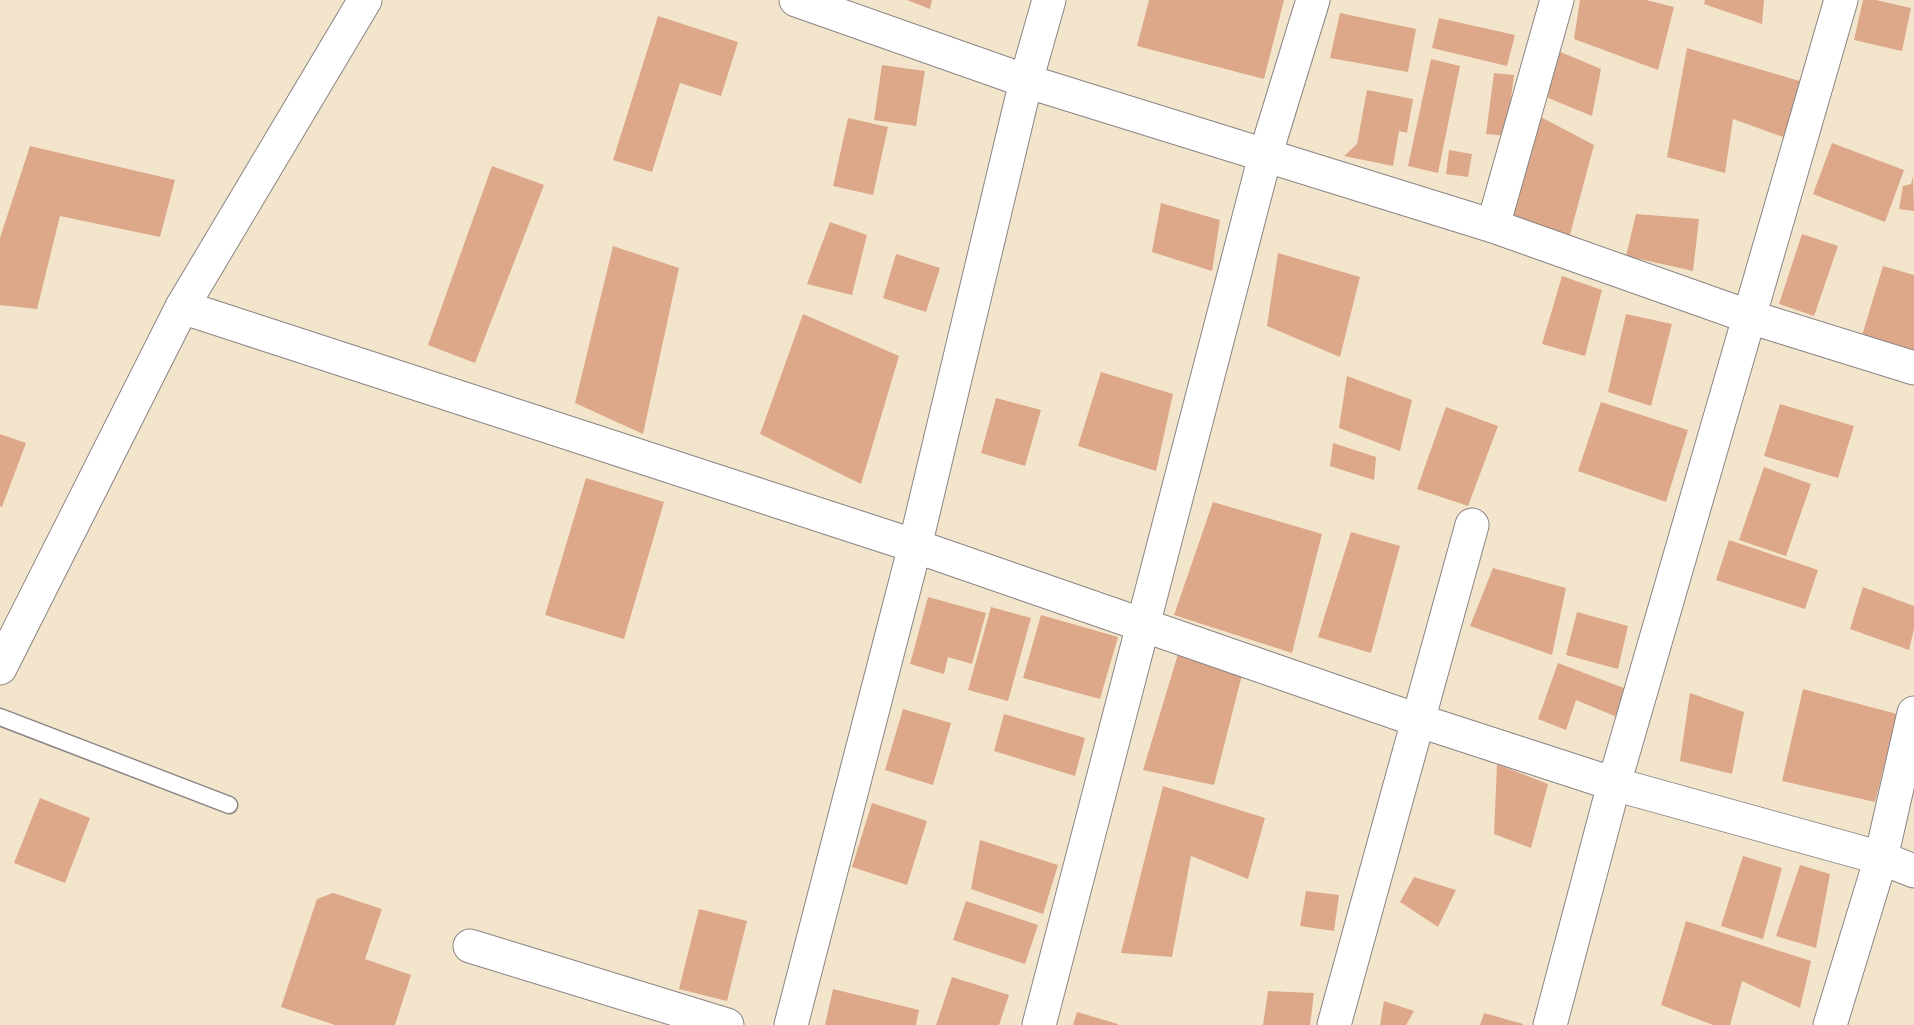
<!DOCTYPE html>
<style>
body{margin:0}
canvas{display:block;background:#f3e5cc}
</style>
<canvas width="1914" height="1025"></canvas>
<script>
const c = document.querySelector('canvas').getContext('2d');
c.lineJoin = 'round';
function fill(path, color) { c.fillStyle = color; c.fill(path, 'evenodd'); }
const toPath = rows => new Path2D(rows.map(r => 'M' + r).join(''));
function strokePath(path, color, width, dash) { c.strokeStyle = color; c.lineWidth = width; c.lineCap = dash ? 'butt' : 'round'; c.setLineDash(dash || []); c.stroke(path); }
fill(toPath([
 [907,0,932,0,930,9],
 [1149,0,1284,0,1264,79,1137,46],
 [1580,0,1646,0,1674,7,1658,70,1574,39],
 [1705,0,1764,0,1762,24,1704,4],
 [1863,0,1876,0,1911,8,1902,51,1854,40],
 [1340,13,1416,29,1408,72,1330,58],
 [658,16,738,42,721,96,680,83,652,172,613,160],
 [1439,18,1515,35,1507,66,1432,48],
 [1687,48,1810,84,1794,141,1733,119,1725,173,1667,157],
 [1556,50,1601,69,1592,116,1548,98],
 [1431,59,1460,66,1438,173,1408,166],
 [882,65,925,71,916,126,874,120],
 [1494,73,1514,75,1506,136,1486,134],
 [1367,90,1413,99,1407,133,1399,131,1393,166,1344,156,1357,144],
 [1537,115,1594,145,1568,242,1510,214],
 [848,118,888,127,873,195,833,186],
 [1832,143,1904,170,1885,222,1813,194],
 [30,146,175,180,160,237,60,216,37,309,0,305,0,238],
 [1449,150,1472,154,1468,177,1446,174],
 [492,166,544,185,475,363,428,345],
 [1913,176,1914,211,1899,209,1903,186,1911,184],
 [1161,203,1220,220,1212,271,1152,252],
 [1636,214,1699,219,1693,271,1626,256],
 [830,222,867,235,852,295,807,284],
 [1802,234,1838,246,1814,316,1779,304],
 [613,246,679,268,643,434,575,403],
 [1278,253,1360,277,1340,357,1267,326],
 [896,254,940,268,926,312,883,298],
 [1883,266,1914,275,1914,360,1861,339],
 [1562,276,1602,290,1585,356,1542,344],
 [803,314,899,356,861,484,760,434],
 [1626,314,1672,324,1651,406,1608,392],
 [1101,372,1173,394,1156,471,1078,446],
 [1347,376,1412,400,1400,451,1339,428],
 [996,398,1041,410,1025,466,981,453],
 [1601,402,1688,430,1666,502,1578,471],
 [1780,404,1854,426,1838,478,1764,456],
 [1446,407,1498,426,1468,506,1417,489],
 [0,434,26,443,2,507,0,506],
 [1333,443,1376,457,1374,480,1330,466],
 [1764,467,1811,484,1786,556,1739,540],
 [586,478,664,502,624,639,545,615],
 [1213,502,1322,534,1292,653,1174,615],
 [1351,532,1400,546,1371,653,1318,637],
 [1729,540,1818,570,1805,609,1716,580],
 [1493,568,1566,588,1552,655,1470,626],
 [1863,587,1914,606,1914,629,1909,650,1850,629],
 [928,597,986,613,972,664,948,657,944,674,910,664],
 [991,607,1031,618,1008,701,968,690],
 [1577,612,1628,626,1618,669,1566,655],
 [1041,615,1118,637,1100,699,1023,678],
 [1178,654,1243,671,1214,785,1143,770],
 [1558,663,1629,690,1617,717,1576,700,1566,730,1538,719],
 [1803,689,1897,714,1875,802,1782,781],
 [1690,693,1744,712,1732,774,1680,761],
 [903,709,951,723,933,785,885,770],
 [1004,714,1085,738,1075,776,994,751],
 [1497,764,1548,784,1531,848,1494,834],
 [1163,786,1265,818,1248,879,1191,856,1172,957,1121,953],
 [40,798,90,818,65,883,14,863],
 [872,803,927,821,907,885,852,867],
 [980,840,1058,865,1043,914,971,889],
 [1743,856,1782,868,1763,939,1721,926],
 [1800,865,1830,874,1816,948,1776,936],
 [1414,877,1456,890,1438,927,1400,902],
 [1306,891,1339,895,1334,931,1300,926],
 [333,893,382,909,365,959,411,975,395,1025,335,1025,281,1007,317,899],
 [966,901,1038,925,1025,964,953,940],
 [699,909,747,921,727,1001,679,989],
 [1686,921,1811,961,1800,1008,1742,981,1730,1025,1713,1025,1661,1005],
 [952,977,1009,995,999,1025,936,1025],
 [833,989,919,1010,916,1025,825,1025],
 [1268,991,1314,993,1310,1025,1263,1025],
 [1384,1001,1414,1011,1406,1025,1380,1025],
 [1077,1012,1118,1024,1118,1025,1073,1025],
 [1484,1013,1523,1024,1523,1025,1480,1025]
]), '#dda889');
const lane = toPath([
 [0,717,229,805]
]);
const street = toPath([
 [796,0,1026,81,1493,226,1750,317,1914,368],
 [1493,226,1557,0],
 [182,307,915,546,1417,720,1614,784,1881,858,1914,871],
 [470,946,727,1025],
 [791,1025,915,546,1026,81,1049,0],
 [1039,1025,1265,156,1313,0],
 [1334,1025,1472,525],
 [1550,1025,1614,784,1841,0],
 [1830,1025,1881,858,1914,713]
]);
const secondary = toPath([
 [0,668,182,307,365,0]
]);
strokePath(lane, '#8a8484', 19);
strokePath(street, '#8a8484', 35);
strokePath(secondary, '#8a8484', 35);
strokePath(lane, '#fff', 16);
strokePath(street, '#fff', 33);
strokePath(secondary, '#fff', 33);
</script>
